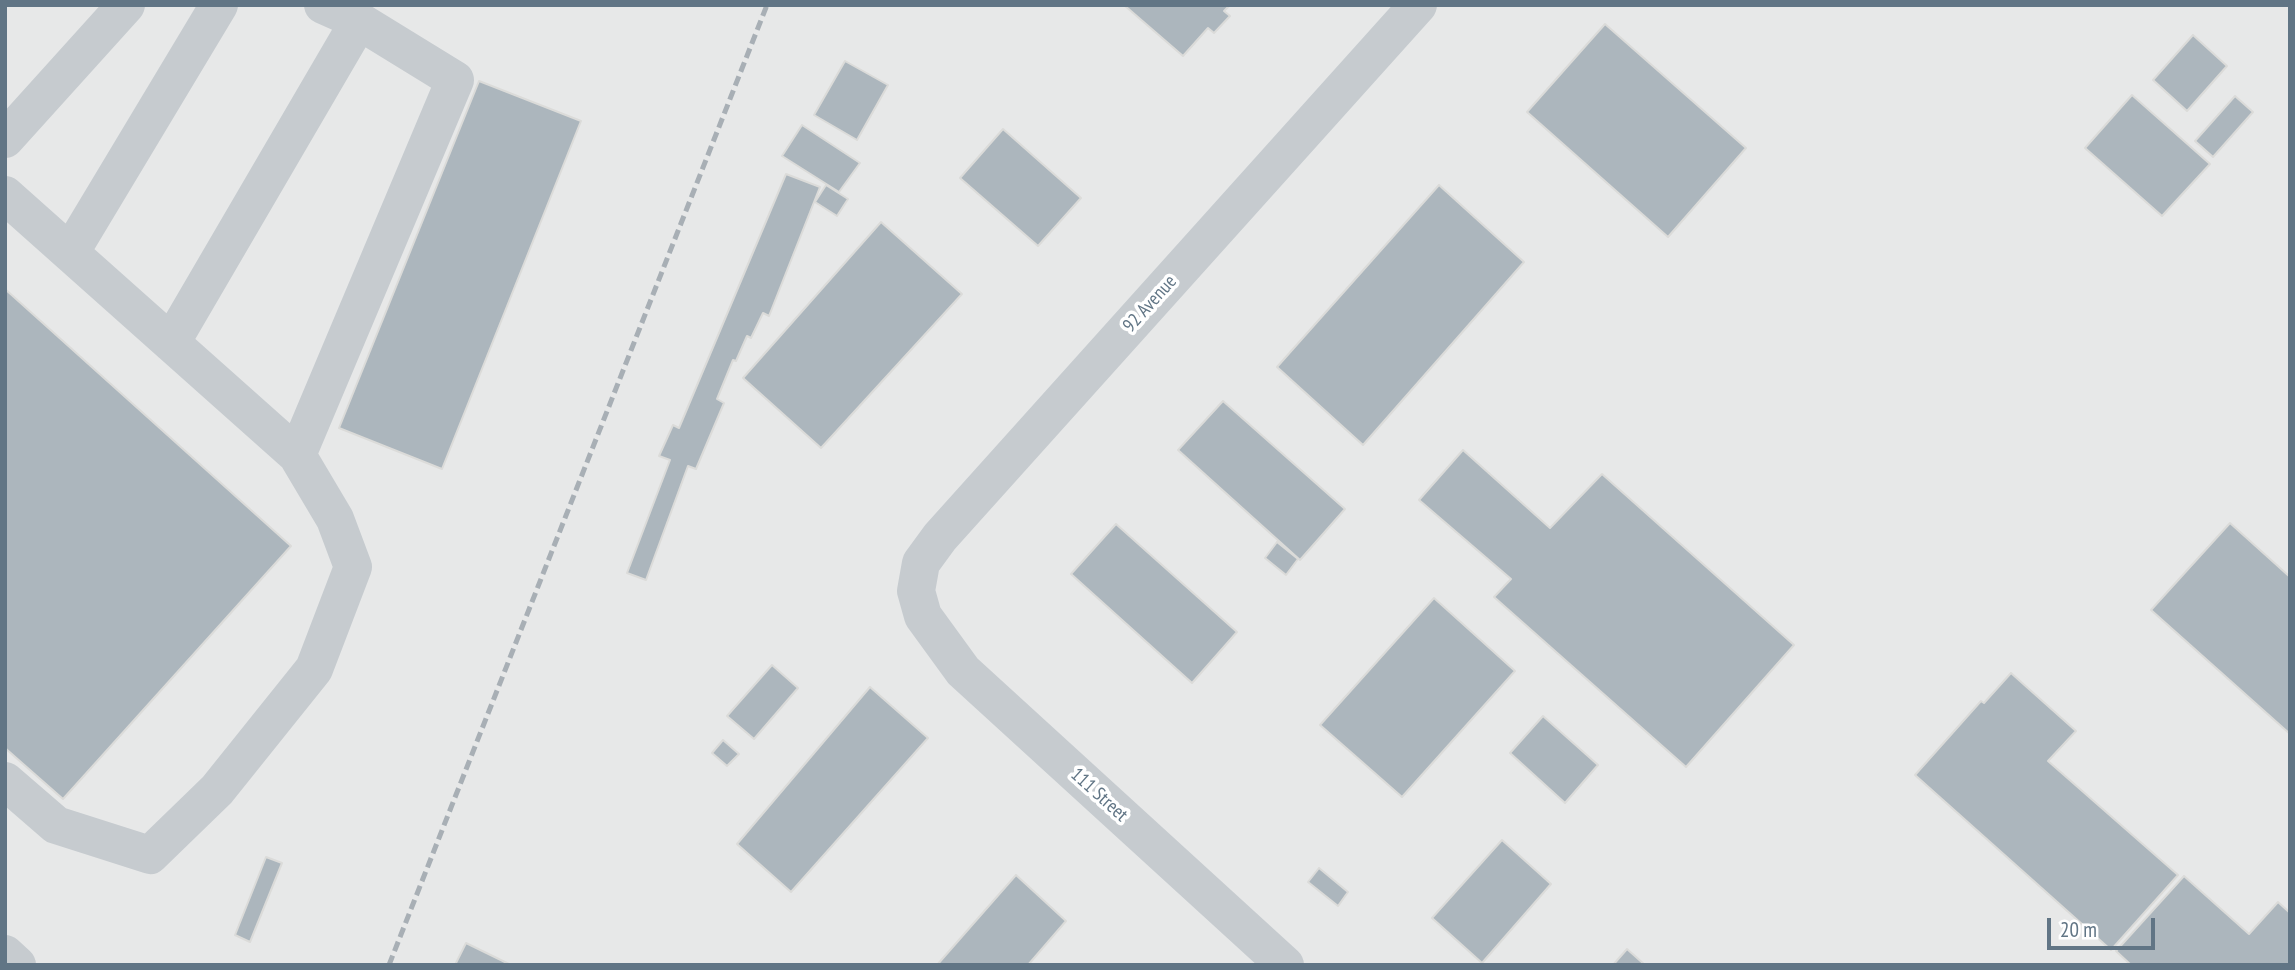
<!DOCTYPE html>
<style>
body{margin:0}
#map{position:relative;width:2295px;height:970px;overflow:hidden;background:#f9f9f7;font-family:"PT Sans Narrow",sans-serif}
canvas{display:block}
.frame{position:absolute;inset:0;border:7px solid #617585;pointer-events:none}
.scale{position:absolute;left:2047px;top:918px;width:108px;height:32px;box-sizing:border-box;border:4px solid #617585;border-top:0;padding-left:9px;font-size:21px;line-height:24px;white-space:nowrap;color:#617585;-webkit-text-stroke:5px #fff;paint-order:stroke}
</style>
<div id="map">
<canvas width="2295" height="970"></canvas>
<div class="frame"></div>
<div class="scale">20 m</div>
</div>
<script>
const c = document.querySelector('canvas').getContext('2d');
c.lineJoin = 'round';
function fill(path, color) { c.fillStyle = color; c.fill(path, 'evenodd'); }
const toPath = rows => new Path2D(rows.map(r => 'M' + r).join(''));
function strokePath(path, color, width, dash) { c.strokeStyle = color; c.lineWidth = width; c.lineCap = dash ? 'butt' : 'round'; c.setLineDash(dash || []); c.stroke(path); }
function drawText(font, color, halo, rows, align = 'center') {
  c.font = font + ' "PT Sans Narrow",sans-serif'; c.lineWidth = 7; c.setLineDash([]); c.textBaseline = 'middle'; c.strokeStyle = halo; c.fillStyle = color; for (const [text, x, y, turn = 0] of rows) {
    c.save(); c.translate(x, y); c.rotate((+turn || 0) * Math.PI / 180); c.textAlign = isNaN(turn) ? turn : align; if (halo) c.strokeText(text, 0, 0); c.fillText(text, 0, 0); c.restore();
  }
}
fill(toPath([
 [5,5,2290,5,2290,965,5,965]
]), '#e7e8e8');
const building = toPath([
 [1124,5,1230,5,1224,11,1230,16,1214,33,1208,28,1183,56,1124,5],
 [1605,24,1746,148,1668,237,1527,112,1605,24],
 [2193,35,2227,66,2187,111,2153,80,2193,35],
 [845,61,888,85,857,140,814,115,845,61],
 [479,81,581,121,442,469,339,428,479,81],
 [2132,95,2210,164,2162,216,2085,148,2132,95],
 [2235,96,2253,112,2213,157,2195,141,2235,96],
 [802,125,860,163,839,192,782,156,802,125],
 [1003,129,1081,198,1038,246,960,178,1003,129],
 [786,174,820,187,769,316,763,313,751,338,747,336,736,361,733,360,717,399,724,403,696,469,688,466,646,580,627,573,670,460,659,456,673,425,679,428,786,174],
 [826,185,848,199,837,216,815,202,826,185],
 [1439,185,1524,262,1363,445,1277,367,1439,185],
 [881,222,962,294,821,448,743,378,881,222],
 [5,289,291,546,63,799,5,748,5,289],
 [1223,401,1345,509,1300,560,1178,450,1223,401],
 [1463,450,1550,528,1602,474,1794,645,1686,767,1494,597,1511,579,1419,500,1463,450],
 [2230,523,2290,577,2290,734,2151,610,2230,523],
 [1116,524,1237,632,1192,683,1071,574,1116,524],
 [1277,542,1298,559,1286,575,1265,558,1277,542],
 [1434,598,1515,671,1402,797,1320,725,1434,598],
 [772,665,798,688,754,739,727,716,772,665],
 [2011,673,2076,731,2048,761,2178,875,2111,950,1915,775,1981,701,1984,703,2011,673],
 [870,687,928,738,791,892,737,844,870,687],
 [1543,716,1598,765,1565,803,1510,753,1543,716],
 [723,740,739,754,727,766,712,753,723,740],
 [1502,840,1551,884,1482,963,1432,918,1502,840],
 [266,857,282,863,250,942,235,935,266,857],
 [1319,868,1348,892,1338,906,1308,882,1319,868],
 [1016,875,1066,921,1028,965,937,965,1016,875],
 [2184,876,2249,934,2278,902,2290,913,2290,965,2131,965,2116,951,2184,876],
 [466,943,511,965,455,965,466,943],
 [1627,949,1645,965,1613,965,1627,949]
]);
fill(building, '#acb6bd');
strokePath(building, '#dbdbd9', 2);
strokePath(toPath([
 [5,139,126,5],
 [5,195,297,455,335,519,353,567,314,669,217,790,150,855,56,825,5,781],
 [70,253,219,5],
 [171,343,359,21],
 [297,455,455,80,359,21,323,5],
 [5,954,17,965],
 [1285,965,963,671,923,616,916,591,921,563,940,537,1418,5]
]), '#c6cbcf', 38);
strokePath(toPath([
 [389,965,767,5]
]), '#a8afb5', 5, [10, 5]);
drawText('19px', '#617585', '#fff', [
 ["92 Avenue",1150,304,-48],
 ["111 Street",1099,795,42]
]);
</script>
